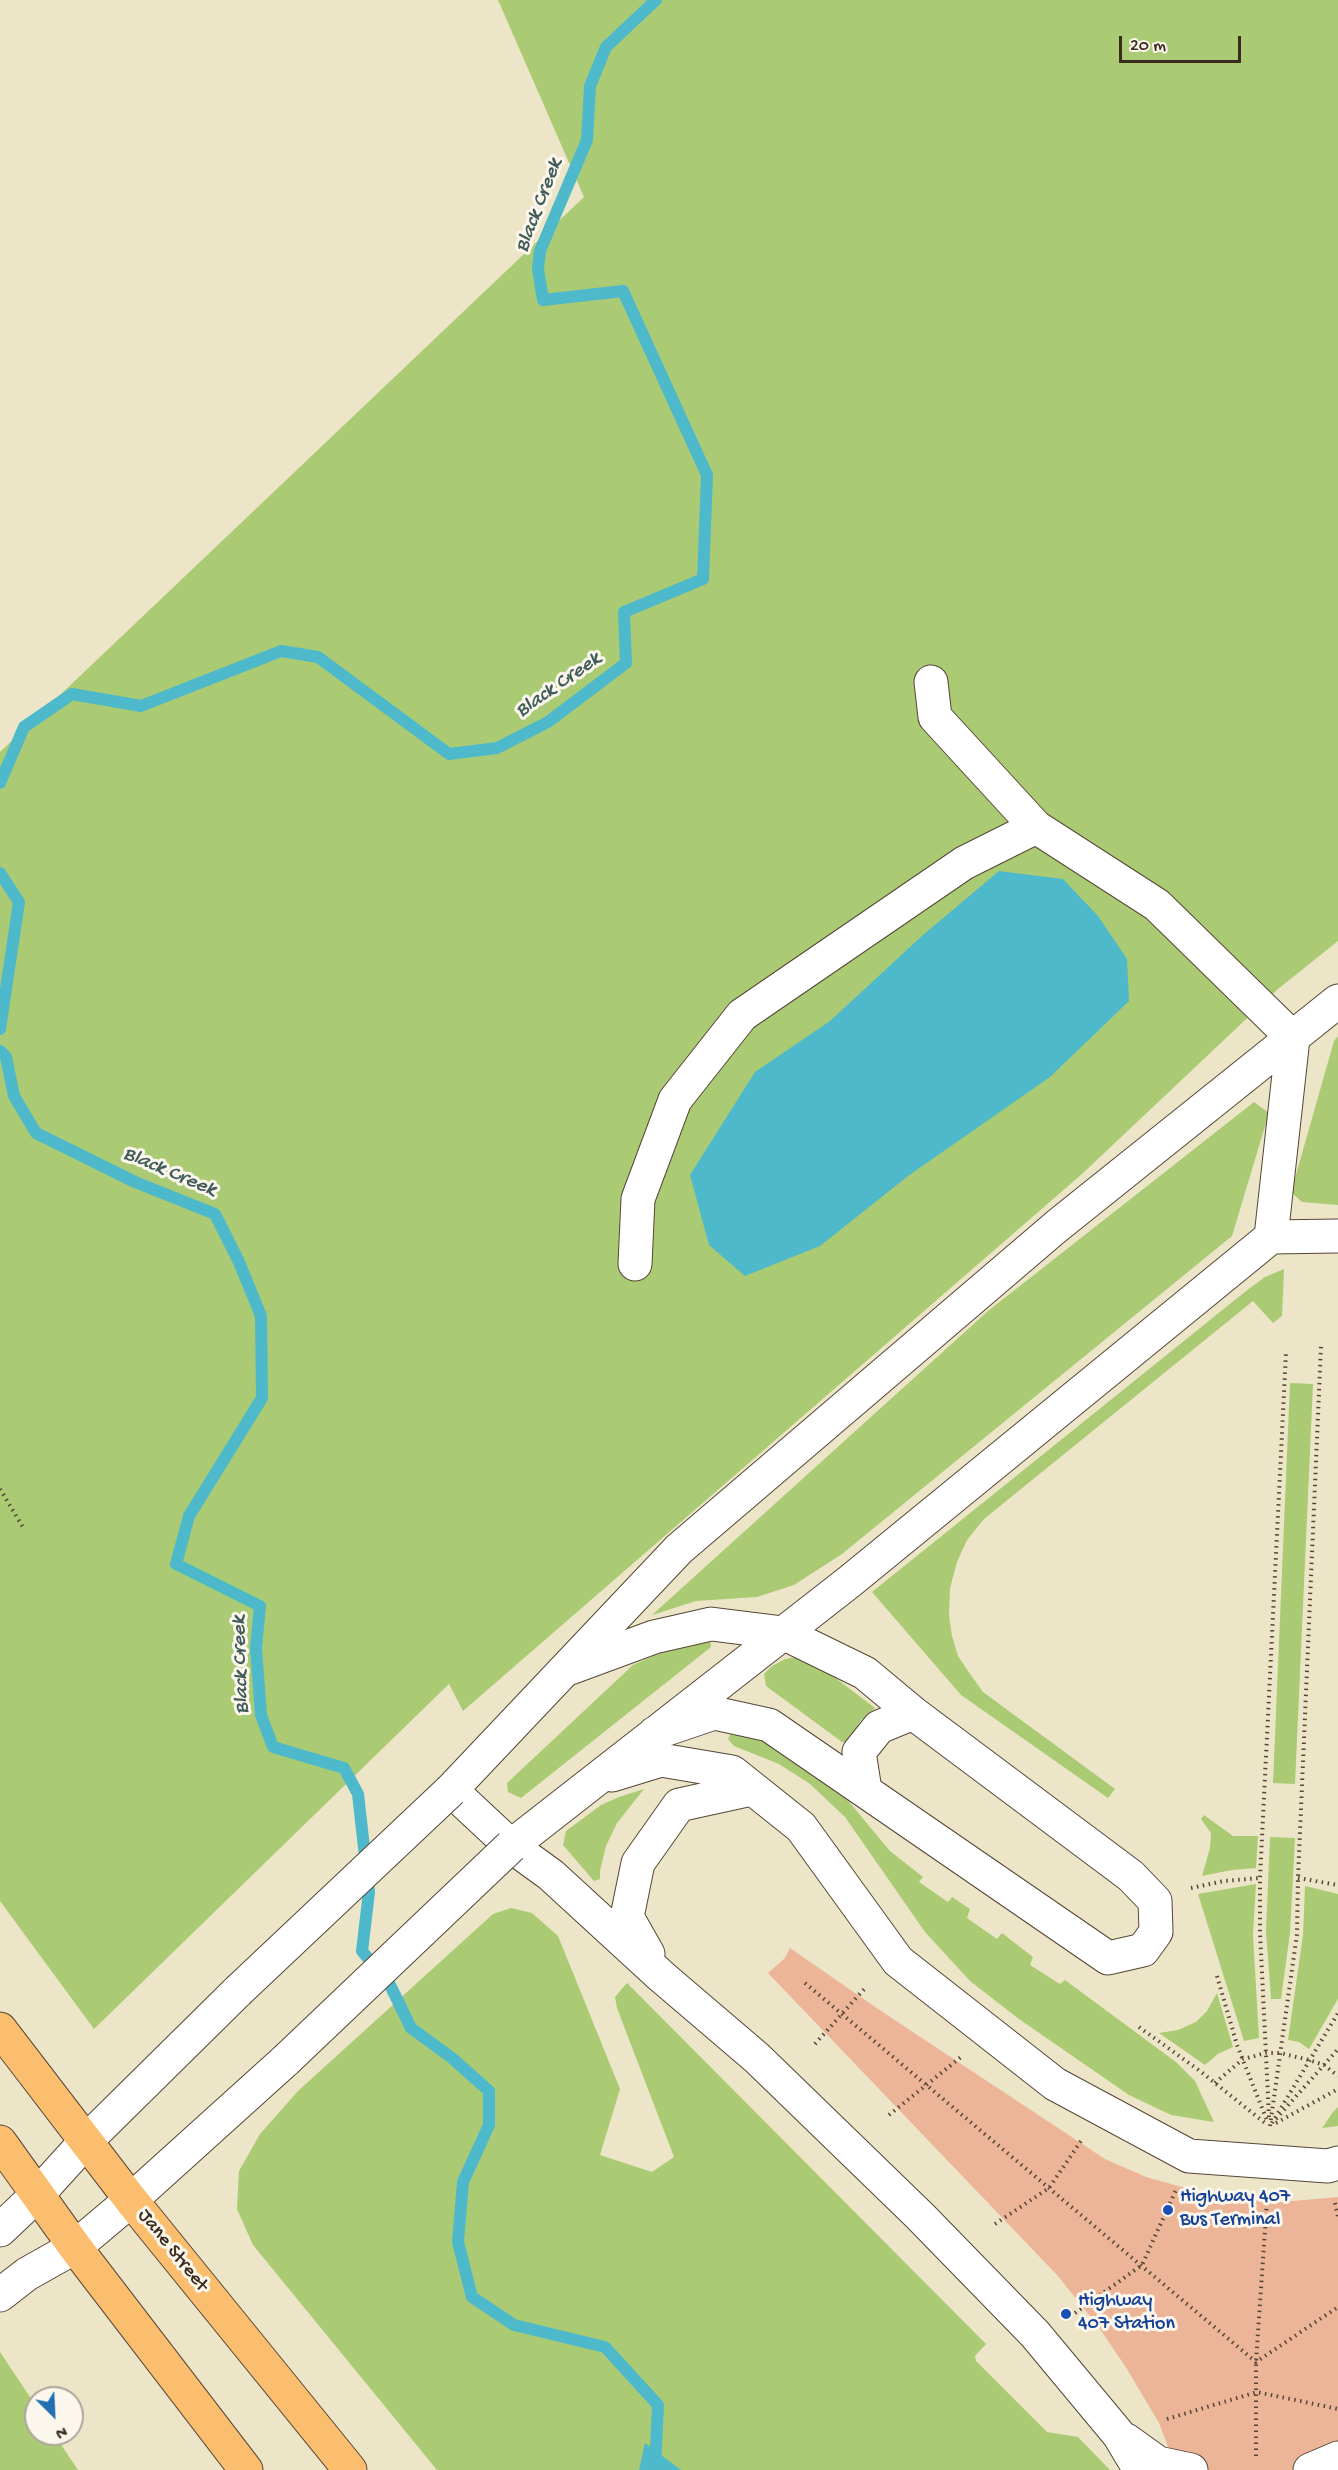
<!DOCTYPE html>
<style>
body{margin:0}
#map{position:relative;width:1338px;height:2470px;overflow:hidden;background:#ede5c7;font-family:"Gochi Hand",sans-serif}
canvas{display:block}
.north{position:absolute;left:24px;top:2386px;width:60px;height:60px;box-sizing:border-box;background:#fbf7ec;border:2px solid #aea59a;border-radius:50%;rotate:156deg;font-size:16px;font-weight:700;line-height:24px;text-align:center;color:#3b2a1e}
.north::after{content:'';display:block;margin:auto;width:21px;height:27px;background:#1f6fb2;clip-path:polygon(50% 0,100% 100%,50% 72%,0 100%)}
.scale{position:absolute;left:1119px;top:36px;width:122px;height:27px;box-sizing:border-box;border:3px solid #3b2a1e;border-top:0;padding-left:8px;font-size:18px;line-height:21px;white-space:nowrap;color:#3b2a1e;-webkit-text-stroke:4px #fbf7ec;paint-order:stroke}
</style>
<div id="map">
<canvas width="1338" height="2470"></canvas>
<div class="north">N</div>
<div class="scale">20 m</div>
</div>
<script>
const c = document.querySelector('canvas').getContext('2d');
c.lineJoin = 'round';
function fill(path, color) { c.fillStyle = color; c.fill(path, 'evenodd'); }
const toPath = rows => new Path2D(rows.map(r => 'M' + r).join(''));
function strokePath(path, color, width, dash) { c.strokeStyle = color; c.lineWidth = width; c.lineCap = dash ? 'butt' : 'round'; c.setLineDash(dash || []); c.stroke(path); }
function drawText(font, color, halo, rows, align = 'center') {
  c.font = font + ' "Gochi Hand",sans-serif'; c.lineWidth = 6; c.setLineDash([]); c.textBaseline = 'middle'; c.strokeStyle = halo; c.fillStyle = color; for (const [text, x, y, turn = 0] of rows) {
    c.save(); c.translate(x, y); c.rotate((+turn || 0) * Math.PI / 180); c.textAlign = isNaN(turn) ? turn : align; if (halo) c.strokeText(text, 0, 0); c.fillText(text, 0, 0); c.restore();
  }
}
fill(toPath([
 [498,0,1338,0,1338,941,1278,989,1082,1174,463,1711,449,1684,94,2029,0,1901,0,752,584,197],
 [1338,1036,1338,1205,1302,1202,1291,1192,1334,1041],
 [1254,1102,1269,1113,1232,1236,842,1554,794,1585,757,1597,696,1601,652,1615,988,1311],
 [1284,1269,1282,1316,1273,1323,1253,1301,984,1519,967,1540,957,1562,950,1588,949,1615,952,1636,958,1656,970,1674,983,1692,1115,1789,1108,1798,961,1695,872,1592,1246,1291,1265,1277],
 [1290,1383,1313,1384,1295,1784,1273,1783],
 [710,1635,711,1647,521,1798,508,1792,507,1783,633,1665,683,1643],
 [802,1656,817,1664,875,1708,861,1720,848,1742,842,1742,766,1686,764,1674,772,1666,785,1659],
 [731,1733,774,1741,830,1779,890,1851,923,1877,919,1882,948,1902,952,1897,970,1909,967,1918,997,1939,1002,1933,1033,1957,1030,1965,1060,1984,1065,1980,1176,2062,1195,2081,1214,2122,1171,2115,1129,2095,1019,2019,970,1981,925,1932,845,1817,810,1784,779,1764,734,1746,728,1739],
 [644,1789,617,1823,606,1846,600,1871,600,1879,594,1881,563,1845,566,1831,601,1805,619,1797],
 [1204,1815,1233,1836,1258,1836,1256,1868,1232,1870,1202,1876,1210,1848,1211,1833,1201,1819],
 [1270,1837,1295,1838,1290,1933,1281,1999,1271,1999,1266,1931],
 [1256,1884,1253,1935,1259,2038,1244,2041,1198,1894],
 [1305,1886,1338,1894,1338,1999,1309,2049,1299,2042,1288,2040,1303,1935],
 [511,1908,532,1913,558,1936,620,2089,600,2155,652,2172,674,2157,617,2008,615,1997,627,1983,986,2344,975,2356,976,2361,1047,2432,1078,2437,1110,2470,437,2470,253,2245,237,2209,239,2171,260,2134,298,2091,493,1914],
 [1217,1993,1233,2047,1218,2054,1205,2065,1159,2033,1178,2030,1196,2022,1207,2011],
 [1338,2107,1338,2126,1322,2128,1333,2112],
 [0,2352,36,2406,36,2434,54,2434,78,2470,0,2470]
]), '#aacb73');
fill(toPath([
 [999,871,1063,879,1098,916,1127,959,1129,1001,1050,1077,908,1176,820,1246,745,1276,709,1245,690,1175,755,1072,830,1021,923,935],
 [645,2443,681,2470,639,2470]
]), '#4eb9cb');
strokePath(toPath([
 [0,783,24,727,72,694,141,706,281,651,318,657,449,754,497,748,548,722,626,663,624,612,703,579,707,475,623,291,543,300,538,269,540,251,587,140,590,86,606,47,656,0],
 [0,873,19,902,0,1029],
 [0,1051,6,1057,14,1096,36,1133,135,1182,215,1214,239,1262,261,1316,262,1398,189,1516,176,1564,260,1606,256,1648,261,1715,273,1747,344,1768,358,1794,369,1892,362,1951,390,1985,411,2028,452,2058,489,2091,489,2125,463,2182,458,2242,472,2297,514,2325,605,2347,658,2405,655,2470]
]), '#4eb9cb', 12);
fill(toPath([
 [790,1948,881,2011,1105,2159,1146,2177,1196,2191,1237,2199,1281,2202,1338,2197,1338,2452,1328,2470,1177,2470,1159,2423,1127,2369,1098,2326,1057,2275,768,1973,785,1958]
]), '#ecb598');
const minor = toPath([
 [931,682,935,717,1036,827],
 [635,1264,638,1199,675,1100,742,1015,964,863,1036,827,1157,905,1293,1038,1271,1237],
 [570,1668,654,1637,711,1624,783,1633,865,1673,913,1713,1131,1876,1155,1901,1156,1932,1143,1950,1108,1958,769,1725,714,1713,655,1733],
 [612,1775,661,1760,732,1772,801,1827,898,1961,1055,2084,1189,2156,1328,2166,1338,2163],
 [865,1790,859,1752,879,1727,913,1713],
 [511,1846,849,1582,1271,1237,1338,1236],
 [648,1954,627,1917,638,1863,679,1805,752,1789],
 [0,2230,38,2194,87,2140,238,1991],
 [0,2295,27,2274,75,2247,131,2200,286,2060],
 [1126,2440,1158,2463,1191,2470],
 [1140,2470,1119,2435,1035,2334,920,2216,757,2058,661,1976,551,1875,511,1846,451,1790,679,1549,1057,1226,1338,1001],
 [1310,2470,1338,2458]
]);
const major = toPath([
 [0,2029,131,2200,350,2470],
 [0,2142,75,2247,246,2470]
]);
strokePath(minor, '#564637', 35);
strokePath(major, '#564637', 35);
strokePath(toPath([
 [0,1489,24,1529],
 [1298,1878,1338,1885],
 [1191,1888,1224,1881,1260,1878],
 [1217,1976,1237,2045,1268,2123],
 [805,1983,1256,2362,1338,2307],
 [1139,2027,1200,2071,1265,2123],
 [815,2044,866,1987],
 [1215,2083,1243,2059,1266,2053,1280,2053,1309,2060,1324,2065,1338,2076],
 [889,2115,961,2057],
 [1269,2117,1260,1932,1260,1878,1286,1352],
 [1276,2119,1338,2049],
 [1272,2123,1338,2013],
 [1276,2123,1338,2089],
 [1270,2126,1297,1934,1298,1878,1321,1346],
 [1335,2203,1338,2217],
 [995,2224,1049,2188,1081,2141],
 [1075,2313,1142,2265,1176,2190],
 [1167,2419,1257,2392,1338,2409],
 [1256,2456,1256,2362,1267,2201]
]), '#564637', 4, [1.5, 4.5]);
strokePath(minor, '#fff', 33);
strokePath(major, '#fbbe6e', 33);
const minorBridge = toPath([
 [238,1991,451,1790],
 [286,2060,511,1846]
]);
strokePath(minorBridge, '#564637', 35, []);
strokePath(minorBridge, '#fff', 33);
for (const [x, y, r, color] of [
 [1168,2210,6,"#1a4fb4"],
 [1066,2314,6,"#1a4fb4"]
]) { const dot = new Path2D(); dot.arc(x, y, r, 0, 2 * Math.PI); c.fillStyle = color; c.fill(dot); strokePath(dot, '#fbf7ec', 2); }
drawText('20px', '#164399', '#fbf7ec', [
 ["Highway 407",1180,2198],
 ["Bus Terminal",1180,2221],
 ["Highway",1078,2302],
 ["407 Station",1078,2325]
], 'left');
drawText('20px', '#3b2a1e', '#fbf7ec', [
 ["Jane Street",172,2251,51]
]);
drawText('italic 21px', '#425c5b', '#fbf7ec', [
 ["Black Creek",540,206,-69],
 ["Black Creek",559,686,-35],
 ["Black Creek",169,1173,23],
 ["Black Creek",242,1665,-92]
]);
</script>
